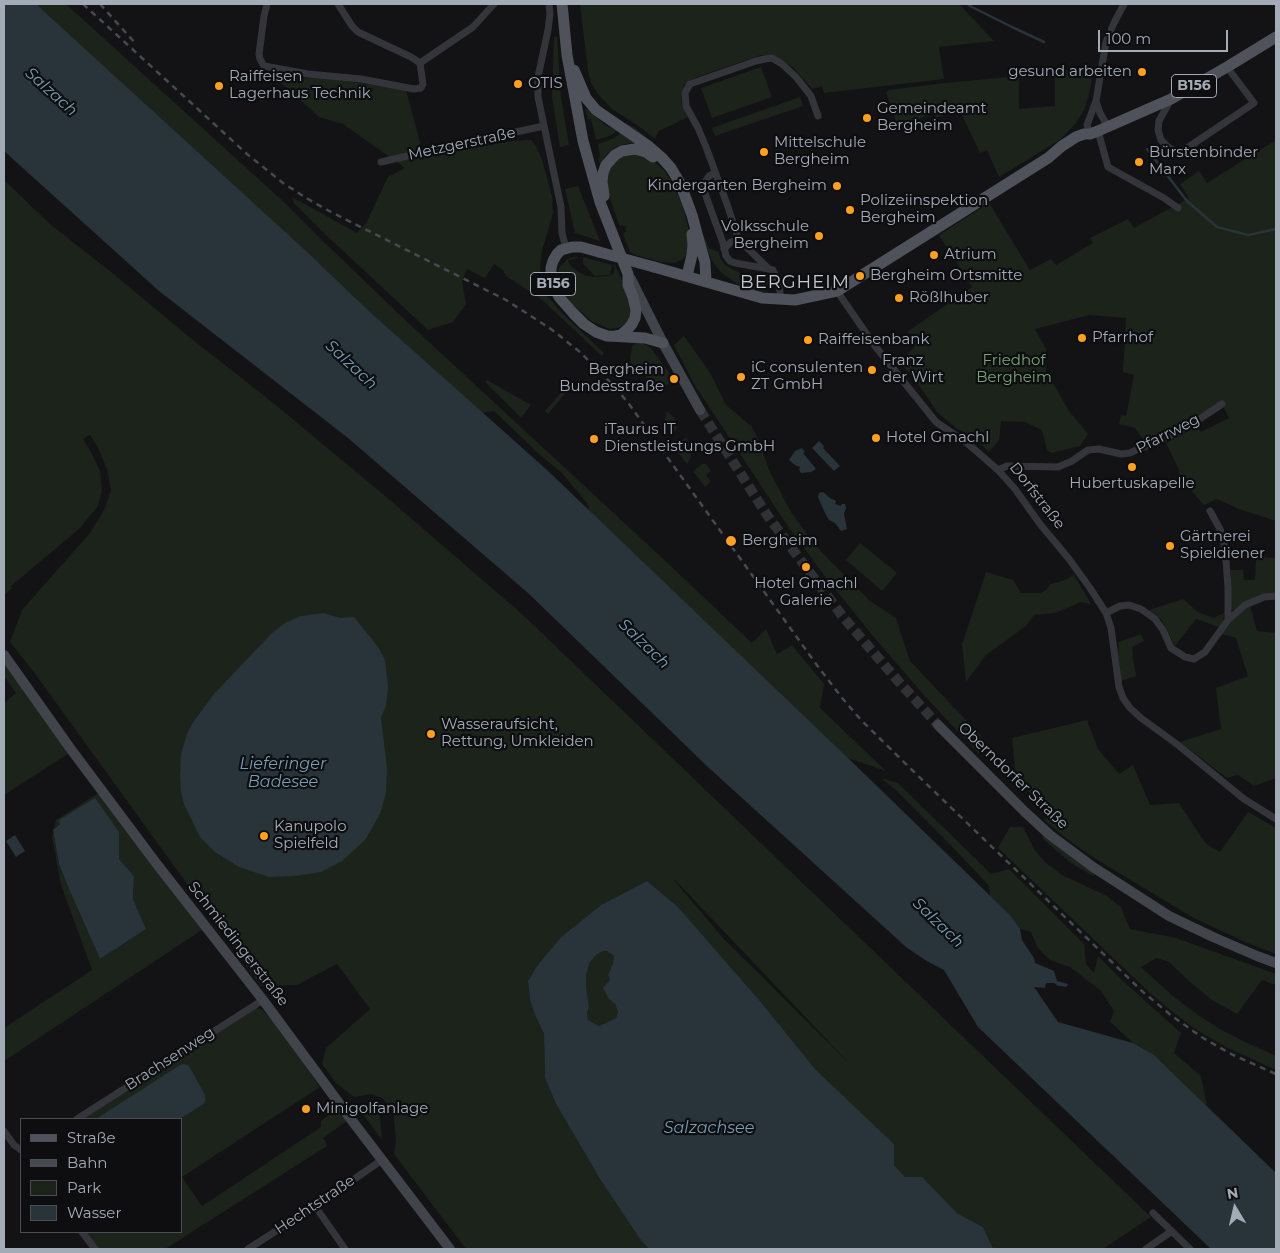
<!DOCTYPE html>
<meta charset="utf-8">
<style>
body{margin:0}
#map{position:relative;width:1280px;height:1253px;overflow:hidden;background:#131315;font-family:Montserrat,sans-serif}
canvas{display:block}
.frame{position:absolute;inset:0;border:5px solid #a3abb7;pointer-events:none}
.legend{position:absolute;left:20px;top:1118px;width:162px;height:115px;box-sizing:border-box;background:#0e0e10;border:1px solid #4a4d53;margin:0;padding:6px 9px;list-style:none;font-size:15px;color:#a3abb7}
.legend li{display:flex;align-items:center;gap:10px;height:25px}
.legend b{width:25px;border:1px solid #4a4d53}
.north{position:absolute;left:1210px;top:1183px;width:50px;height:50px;-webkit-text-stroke:4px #0e0e10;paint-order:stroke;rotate:351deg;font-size:14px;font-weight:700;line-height:20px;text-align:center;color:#a3abb7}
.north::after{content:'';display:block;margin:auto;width:18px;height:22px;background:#a3abb7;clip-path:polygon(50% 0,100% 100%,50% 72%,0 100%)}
.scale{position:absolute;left:1098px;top:30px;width:130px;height:22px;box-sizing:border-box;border:2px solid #a3abb7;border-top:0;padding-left:6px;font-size:15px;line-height:18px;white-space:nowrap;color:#a3abb7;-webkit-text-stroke:4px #0e0e10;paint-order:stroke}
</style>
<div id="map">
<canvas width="1280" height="1253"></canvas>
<div class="frame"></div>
<ul class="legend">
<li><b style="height:6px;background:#4f525a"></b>Straße</li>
<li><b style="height:6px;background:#46494f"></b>Bahn</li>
<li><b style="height:14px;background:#1b231b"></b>Park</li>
<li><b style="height:14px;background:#28343a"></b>Wasser</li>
</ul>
<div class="north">N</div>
<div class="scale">100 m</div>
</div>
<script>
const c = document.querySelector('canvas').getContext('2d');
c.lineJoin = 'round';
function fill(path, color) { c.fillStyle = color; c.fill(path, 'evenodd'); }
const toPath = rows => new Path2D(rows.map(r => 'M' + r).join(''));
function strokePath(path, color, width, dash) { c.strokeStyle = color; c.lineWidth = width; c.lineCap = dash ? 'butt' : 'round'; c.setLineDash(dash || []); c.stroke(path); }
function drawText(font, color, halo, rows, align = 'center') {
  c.font = font + ' Montserrat,sans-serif'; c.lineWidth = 4.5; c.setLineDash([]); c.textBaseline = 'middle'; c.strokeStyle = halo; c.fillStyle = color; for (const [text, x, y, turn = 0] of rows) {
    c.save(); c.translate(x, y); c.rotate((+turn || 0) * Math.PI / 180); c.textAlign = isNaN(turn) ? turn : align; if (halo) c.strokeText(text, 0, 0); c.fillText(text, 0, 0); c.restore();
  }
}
fill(toPath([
 [36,4,66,4,286,204,324,242,402,317,659,555,752,643,766,629,777,654,792,645,824,684,820,708,886,771,848,758,590,512,587,503,562,473,539,454,494,411,482,413,370,312,304,249],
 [580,4,959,4,994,41,939,47,944,79,824,93,822,86,812,89,794,68,776,57,761,55,692,79,684,85,681,97,682,106,688,117,659,131,655,139,637,125,612,109,598,94,591,83,588,71],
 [554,37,557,37,561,97,569,145,560,147,552,97],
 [761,67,772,97,712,118,701,88],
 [1094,67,1088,98,1084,110,1076,123,1060,140,999,177,987,150,980,153,959,109,936,118,934,113,898,127,886,92,889,90,945,83,1019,76,1019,109,1055,106,1055,72],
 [275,72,306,78,318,77,406,90,424,157,512,141,531,140,536,146,542,159,552,196,553,213,542,251,540,266,541,282,537,289,550,299,559,310,604,353,602,356,541,299,506,276,503,270,494,264,485,278,467,269,462,281,466,304,453,322,428,330,326,235,294,203,292,197,357,233,366,223,388,177,405,168,343,124,319,117,275,77],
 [800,97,803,106,715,136,712,128],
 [585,109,587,109,605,125,616,130,615,133,607,137,599,139,596,139,591,119,588,120],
 [626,123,635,128,656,145,667,155,683,178,692,198,702,232,709,248,719,252,720,258,725,265,747,277,751,278,763,279,764,277,764,273,765,272,769,275,772,280,773,283,771,287,769,290,760,293,739,285,722,273,715,265,705,248,685,188,624,124],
 [621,133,636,143,630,143,617,146,607,154,600,163,599,162,598,158,600,157,598,144,614,138],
 [1276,140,1276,521,1239,509,1217,499,1204,505,1188,487,1179,487,1179,470,1166,443,1197,426,1201,432,1229,418,1221,402,1156,440,1145,442,1135,428,1119,424,1121,415,1126,416,1134,375,1123,372,1126,318,1089,315,1035,329,1046,349,1046,373,1050,378,1069,411,1088,434,1080,446,1051,453,1047,450,1042,430,1025,422,1001,421,999,440,989,452,979,442,956,428,938,413,916,381,899,361,914,348,915,341,911,334,907,332,972,287,939,235,989,203,1030,270,1051,259,1056,265,1093,243,1090,238,1128,219,1134,228,1189,198,1180,184,1199,171,1207,183],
 [635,152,650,158,665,171,671,181,682,204,688,226,688,247,687,254,683,259,675,263,661,262,636,255,630,252,623,234,626,231,626,226,619,225,606,187,609,168,618,158],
 [4,180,50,224,116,276,188,336,272,402,390,500,522,614,1151,1217,1103,1249,992,1249,993,1247,983,1227,957,1213,922,1178,905,1177,894,1165,894,1144,816,1070,760,1001,678,907,647,881,601,905,561,937,537,966,528,981,530,1000,535,1015,544,1034,545,1078,556,1104,600,1179,640,1239,649,1249,466,1249,394,1154,396,1140,393,1110,382,1098,371,1094,354,1097,336,1083,322,1064,326,1048,370,1009,337,964,297,985,261,986,33,671,10,642,22,610,90,533,105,508,111,490,107,469,98,448,90,435,83,439,91,452,100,471,102,491,98,506,79,529,11,586,12,588,4,595],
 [674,880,675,880,851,1065,723,938],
 [578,186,600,241,575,233,565,189],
 [573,257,579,257,568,261,571,266,578,272,587,276,597,277,608,276,613,274,615,269,613,264,615,265,630,299,631,314,627,323,623,326,617,328,610,329,593,322,572,304,566,296,562,290,558,274,559,268,567,260],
 [583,257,612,265,610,275,595,276,583,264],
 [684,336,711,374,726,405,752,427,759,441,769,470,791,512,815,545,870,601,896,618,910,661,981,736,979,754,923,694,873,636,824,575,787,525,694,384,674,345],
 [641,342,651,348,670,374,667,376,671,382,660,390,631,363,630,358,632,347,636,343],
 [487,380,531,405,521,418,485,382],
 [572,380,575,382,548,414,545,411],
 [667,411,675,419,676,422,677,428,675,431,670,432,666,427,665,420],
 [686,437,690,444,692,452,690,459,687,464,671,444,678,443],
 [702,464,706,464,711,471,706,475,711,482,705,487,693,471],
 [860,543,897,573,882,591,846,560],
 [1256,557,1276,558,1276,593,1232,610,1230,606,1231,570,1243,570,1244,580,1255,580],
 [986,572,1013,580,1021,593,1040,593,1045,591,1051,584,1065,580,1074,575,1091,604,1081,602,1055,613,1034,615,1026,626,986,655,966,682,962,644],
 [1183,599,1198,612,1213,618,1224,613,1223,621,1219,627,1196,619,1175,646,1162,620,1149,610],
 [1250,605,1257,631,1276,633,1276,778,1254,786,1238,775,1227,778,1180,742,1221,729,1216,688,1248,676,1236,638,1221,634,1229,622],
 [1141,634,1144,641,1132,647,1133,658,1136,676,1121,681,1118,655,1119,642],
 [4,661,71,752,4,795,4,703,16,693,4,676],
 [1087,720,1098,749,1119,774,1133,765,1150,805,1179,803,1206,844,1220,852,1248,812,1276,828,1276,954,1245,942,1194,918,1094,858,1067,839,1044,820,1051,815,1016,778,1012,738],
 [881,778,898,783,991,874,1009,869,1084,944,1086,964,1094,973,1098,956,1122,980,1181,1033,1174,1053,1201,1076,1207,1106,1154,1055,1133,1043,1110,1022,1114,1011,1101,991,1070,967,1050,960,1037,947,1031,932,1020,929,1011,916,990,896,989,886,964,859,898,792],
 [100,792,202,930,4,1061,4,1028,92,970,61,885,52,837,56,820],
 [60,824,119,832,119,859,134,876,133,899,146,929,100,959,69,889,59,864,53,830],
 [1010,827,1023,827,1034,849,1045,862,1062,875,1107,896,1121,907,1130,929,1176,938,1276,974,1276,985,1262,980,1237,1014,1212,1000,1191,983,1169,962,1157,958,1141,967,1174,997,1194,1012,1218,1028,1243,1041,1276,1056,1276,1070,1226,1047,1195,1029,1169,1009,1150,993,998,848],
 [1042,835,1095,874,1093,876,1071,863,1043,839],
 [603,951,607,951,614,956,613,963,608,975,610,980,609,999,615,1004,618,1012,616,1018,599,1026,588,1020,587,1013,589,1007,586,986,586,976,589,964,595,956],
 [256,1008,261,1009,272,1019,320,1087,182,1177,202,1206,321,1127,321,1121,337,1109,347,1121,323,1138,327,1146,165,1249,97,1249,85,1232,181,1232,181,1119,180,1119,204,1104,97,1118,96,1119,82,1119],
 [369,1104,374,1105,379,1109,382,1140,359,1109,362,1106]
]), '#1b231b');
fill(toPath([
 [4,4,36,4,304,249,370,312,547,470,848,758,1011,916,1020,929,1022,940,1034,958,1035,963,1054,971,1057,981,1068,984,1067,986,1066,987,1061,986,1058,986,1054,983,1046,983,1045,988,1034,987,1058,1022,1133,1043,1154,1055,1276,1173,1276,1249,1211,1249,978,1027,944,970,925,960,906,947,709,768,528,593,348,438,159,291,4,151],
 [819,441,824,446,823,448,840,466,834,471,812,448],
 [802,448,805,452,803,453,816,469,811,472,801,473,799,470,800,467,795,465,789,460,795,451],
 [823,492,830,498,836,501,835,504,841,506,842,504,845,504,846,508,844,514,847,529,841,531,835,523,829,520,825,513,818,497,819,493],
 [324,613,340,618,354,617,378,647,385,660,388,687,386,706,381,717,387,769,386,793,380,814,365,840,342,861,321,872,295,876,269,877,239,867,215,852,200,837,184,804,181,791,180,775,181,754,187,734,192,724,214,694,272,633,285,623,301,616],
 [95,798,119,832,119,859,134,876,133,899,146,929,100,959,69,889,59,864,53,830,60,824,59,820],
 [15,835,25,851,16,857,6,841],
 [647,881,678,907,760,1001,816,1070,894,1144,894,1165,905,1177,922,1177,957,1213,983,1227,993,1248,992,1249,649,1249,640,1239,600,1179,556,1104,545,1078,544,1034,535,1015,530,1000,528,981,537,966,561,937,601,905],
 [603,951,607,951,614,956,613,963,608,975,610,980,603,988,609,999,615,1004,618,1012,616,1018,599,1026,588,1020,587,1013,589,1007,586,986,586,976,589,964,595,956],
 [184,1064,189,1066,205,1095,205,1101,204,1104,180,1119,96,1119,180,1065]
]), '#28343a');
strokePath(toPath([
 [968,4,970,6,1012,27,1044,42],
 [1147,149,1187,201,1217,227,1248,235,1276,229]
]), '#28343a', 2.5);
strokePath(toPath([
 [700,410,767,515,843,617,899,682,938,725]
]), '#303135', 10, [10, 5]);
strokePath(toPath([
 [267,4,264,16,259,54,260,59,264,66,308,74,361,79,414,89,421,88,423,84,420,63,411,57,358,32,352,26,338,4],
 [549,4,550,14,548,30,538,77,538,97,561,207,562,233,566,248],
 [420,63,473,27,494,4],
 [1171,99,1159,121,1158,130,1161,140,1168,147,1177,152,1181,152,1254,103,1227,67],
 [1096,101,1100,113,1108,127],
 [1098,131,1108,167,1164,198,1178,208],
 [1090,134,1087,125,1096,101,1106,42,1114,23,1124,4],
 [381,162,464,143,544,126],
 [715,173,709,176,705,182,703,188,723,243,726,256,730,261,735,263,769,269],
 [740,241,738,238,727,204,706,147,698,128,686,106,685,93,690,84,756,61,765,59,772,58,782,64,796,77,811,96,818,116],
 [724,249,731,242,736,241,740,241,769,269,773,270,779,285,781,300],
 [837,291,875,346,936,422,967,443,998,470,1015,489,1040,524,1069,559,1090,588,1106,613,1111,628,1119,687,1123,698,1130,708,1141,718,1178,745,1244,799,1276,819],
 [998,470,1007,466,1058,467,1072,461,1088,450,1099,449,1121,454,1130,453,1138,449,1156,443,1189,426,1222,404],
 [1210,511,1220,529,1225,548,1228,587,1228,620],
 [1106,613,1120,606,1129,605,1141,609,1155,619,1163,630,1171,648,1185,657,1194,659,1205,652,1228,620,1245,605,1264,597,1276,596],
 [77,1119,263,1000],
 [4,1131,14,1145,21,1150],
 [315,1206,345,1249],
 [1153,1213,1190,1249],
 [82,1232,95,1249],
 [248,1249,315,1206,382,1160],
 [1146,1249,1172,1231]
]), '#34353a', 7);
strokePath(toPath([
 [631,279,663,343,700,410],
 [4,655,70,748,156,863,263,1000,350,1118,450,1249],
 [938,725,1025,812,1050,835,1093,867,1169,916,1213,937,1257,956,1276,963]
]), '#41444a', 10);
strokePath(toPath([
 [562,4,567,55,583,141,600,202,628,274,628,285,633,297,636,310,635,318,632,324,628,329,621,335,616,336],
 [574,70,586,98,596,110,647,145,662,158,671,168,680,183,692,215,702,252,705,262,706,281],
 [604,196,602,181,603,173,606,165,615,155,622,151,635,149,646,152,653,157],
 [599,252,581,247,572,247,561,250,557,254,553,261,551,268,551,274,552,282,559,297,573,313,584,324,596,332,607,336,645,338,663,343],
 [654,267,762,298,795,300,837,291,1048,158,1062,146,1076,137,1084,134,1090,134,1098,131,1171,99,1227,67,1276,37],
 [687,276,692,255,693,245,692,234]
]), '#4f525a', 11);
strokePath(toPath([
 [83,4,247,154,283,183,308,199,331,212,506,300,551,329,580,352,614,386,629,404,819,668,843,699,861,720,912,770,1143,992,1172,1016,1203,1038,1233,1055,1276,1074],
 [100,4,136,44]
]), '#46494f', 2.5, [6, 5]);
strokePath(toPath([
 [599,252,654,267]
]), '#4f525a', 11);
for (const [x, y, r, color] of [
 [1142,72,5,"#ffa021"],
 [518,84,5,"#ffa021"],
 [219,86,5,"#ffa021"],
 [867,118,5,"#ffa021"],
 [764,152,5,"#ffa021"],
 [1139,162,5,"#ffa021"],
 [837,186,5,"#ffa021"],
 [850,210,5,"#ffa021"],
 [819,236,5,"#ffa021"],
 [934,255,5,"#ffa021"],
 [860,276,5,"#ffa021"],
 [899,298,5,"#ffa021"],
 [1082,338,5,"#ffa021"],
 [808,340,5,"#ffa021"],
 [872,370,5,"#ffa021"],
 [741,377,5,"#ffa021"],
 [674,379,5,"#ffa021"],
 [876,438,5,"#ffa021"],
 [594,439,5,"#ffa021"],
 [1132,467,5,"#ffa021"],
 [731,541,6,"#ffa021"],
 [1170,546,5,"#ffa021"],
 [806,567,5,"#ffa021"],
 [431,734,5,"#ffa021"],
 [264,836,5,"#ffa021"],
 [306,1109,5,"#ffa021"]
]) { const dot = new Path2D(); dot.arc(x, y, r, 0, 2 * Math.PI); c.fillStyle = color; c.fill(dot); strokePath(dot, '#0e0e10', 2); }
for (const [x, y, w] of [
 [1194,86,45],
 [553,284,45]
]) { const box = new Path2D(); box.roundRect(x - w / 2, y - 11.5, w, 23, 4); c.fillStyle = '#0e0e10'; c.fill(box); strokePath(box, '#a3abb7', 1); }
drawText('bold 14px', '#a3abb7', null, [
 ["B156",1194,86],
 ["B156",553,284]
]);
drawText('15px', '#a3abb7', '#0e0e10', [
 ["gesund arbeiten",1132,72,"right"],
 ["Raiffeisen",229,77],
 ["Lagerhaus Technik",229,94],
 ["OTIS",528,84],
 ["Gemeindeamt",877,109],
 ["Bergheim",877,126],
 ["Mittelschule",774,143],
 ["Bergheim",774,160],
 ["Bürstenbinder",1149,153],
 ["Marx",1149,170],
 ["Kindergarten Bergheim",827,186,"right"],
 ["Polizeiinspektion",860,201],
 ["Bergheim",860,218],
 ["Volksschule",809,227,"right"],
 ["Bergheim",809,244,"right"],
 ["Atrium",944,255],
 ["Bergheim Ortsmitte",870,276],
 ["Rößlhuber",909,298],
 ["Pfarrhof",1092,338],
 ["Raiffeisenbank",818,340],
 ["Franz",882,361],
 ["der Wirt",882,378],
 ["iC consulenten",751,368],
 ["ZT GmbH",751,385],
 ["Bergheim",664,370,"right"],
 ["Bundesstraße",664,387,"right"],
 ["iTaurus IT",604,430],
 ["Dienstleistungs GmbH",604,447],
 ["Hotel Gmachl",886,438],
 ["Hubertuskapelle",1132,484,"center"],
 ["Gärtnerei",1180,537],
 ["Spieldiener",1180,554],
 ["Bergheim",742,541],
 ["Hotel Gmachl",806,584,"center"],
 ["Galerie",806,601,"center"],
 ["Wasseraufsicht,",441,725],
 ["Rettung, Umkleiden",441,742],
 ["Kanupolo",274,827],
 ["Spielfeld",274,844],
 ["Minigolfanlage",316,1109]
], 'left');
drawText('15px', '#a3abb7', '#0e0e10', [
 ["Metzgerstraße",462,144,-12],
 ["Pfarrweg",1168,434,-27],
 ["Dorfstraße",1037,496,52],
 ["Oberndorfer Straße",1013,776,44],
 ["Schmiedingerstraße",238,944,52],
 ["Brachsenweg",170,1059,-33],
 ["Hechtstraße",315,1205,-34]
]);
drawText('15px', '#79a478', '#0e0e10', [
 ["Friedhof",1014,361],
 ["Bergheim",1014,378]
]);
drawText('italic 16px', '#769eb6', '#0e0e10', [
 ["Salzach",51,92,42],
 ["Salzach",351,365,43],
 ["Salzach",644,644,44],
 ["Lieferinger",283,764],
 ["Badesee",283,782],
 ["Salzach",938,923,44],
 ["Salzachsee",709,1128]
]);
c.letterSpacing = '1px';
drawText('18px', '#c4c9d2', '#0e0e10', [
 ["BERGHEIM",795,283]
]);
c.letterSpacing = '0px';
</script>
